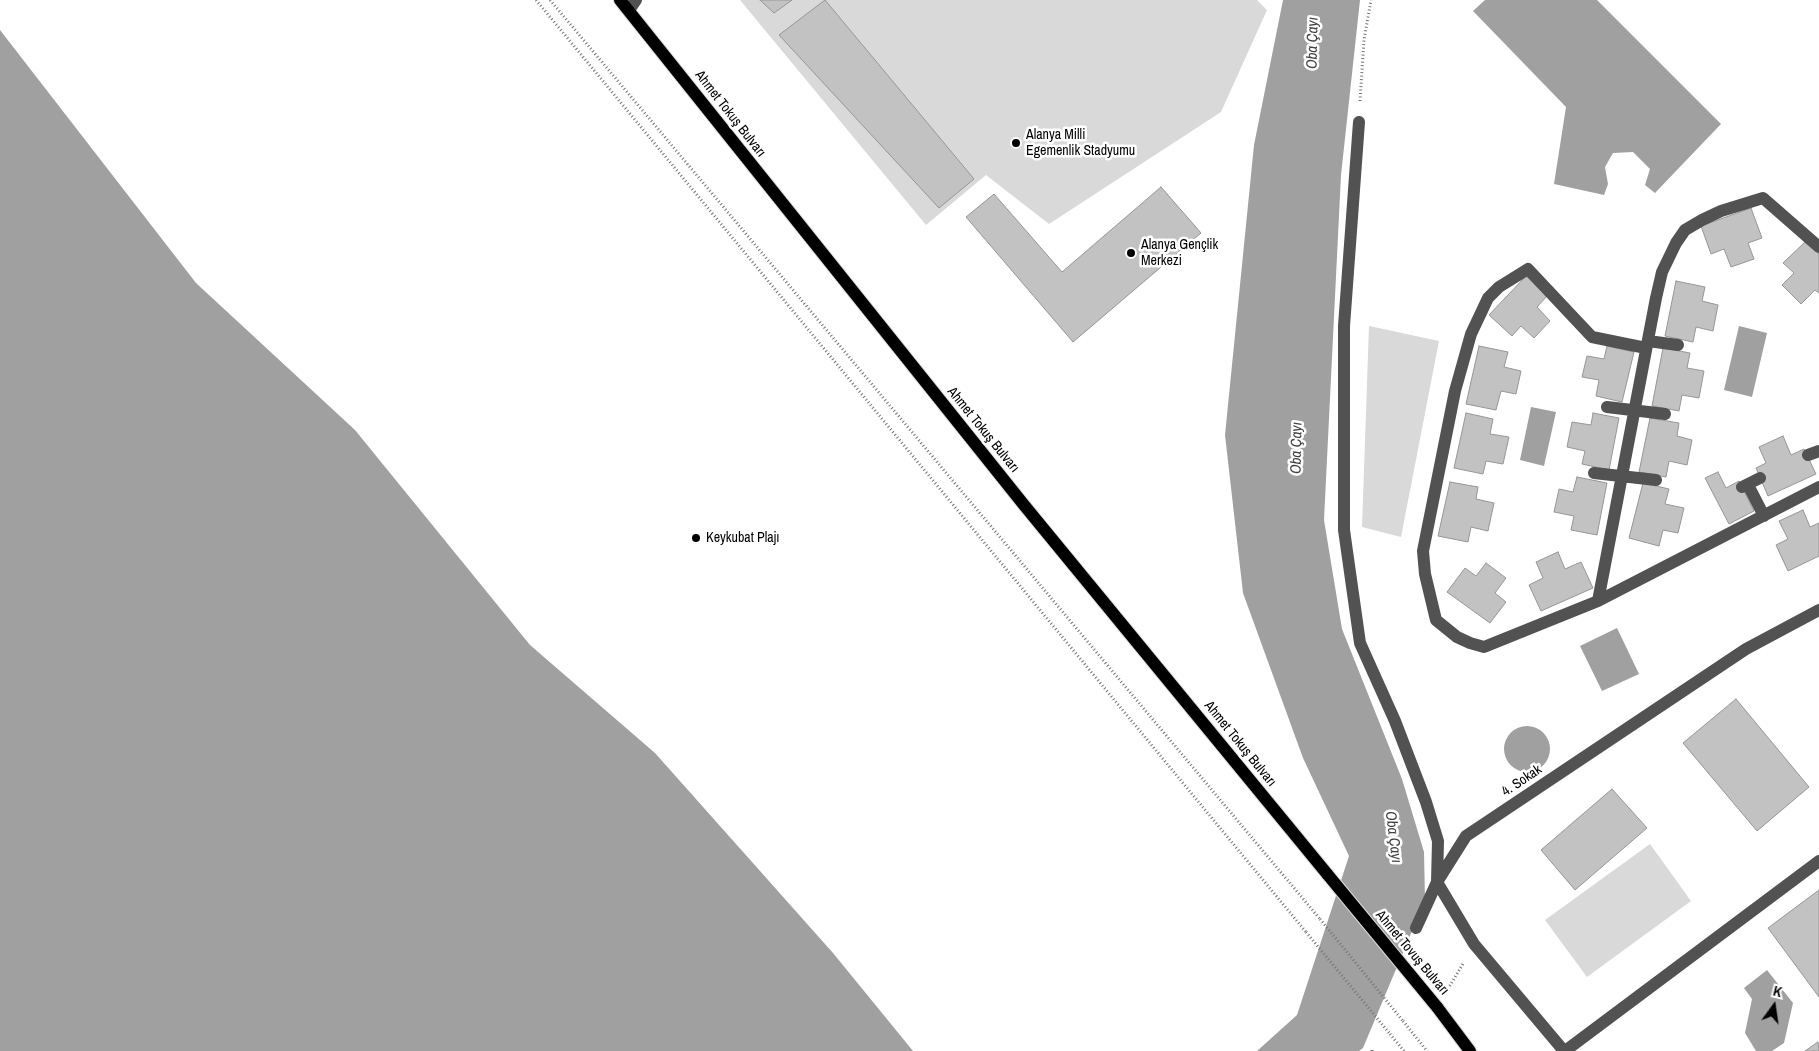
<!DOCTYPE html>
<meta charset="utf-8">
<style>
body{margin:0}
#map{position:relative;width:1819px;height:1051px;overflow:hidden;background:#fff;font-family:"Archivo Narrow",sans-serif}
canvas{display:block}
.north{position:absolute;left:1749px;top:981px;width:50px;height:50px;-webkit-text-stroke:4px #fff;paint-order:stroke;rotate:14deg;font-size:14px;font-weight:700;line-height:20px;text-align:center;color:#000}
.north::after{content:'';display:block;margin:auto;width:18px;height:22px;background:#000;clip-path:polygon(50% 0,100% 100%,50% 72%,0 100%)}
</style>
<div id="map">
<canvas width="1819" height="1051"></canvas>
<div class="north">K</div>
</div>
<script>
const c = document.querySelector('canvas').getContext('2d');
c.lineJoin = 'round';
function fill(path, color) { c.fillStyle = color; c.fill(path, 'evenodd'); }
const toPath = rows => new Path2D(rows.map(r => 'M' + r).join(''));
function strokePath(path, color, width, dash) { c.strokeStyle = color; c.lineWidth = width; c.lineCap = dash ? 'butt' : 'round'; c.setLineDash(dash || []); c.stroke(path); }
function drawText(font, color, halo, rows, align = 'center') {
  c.font = font + ' "Archivo Narrow",sans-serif'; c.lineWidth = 5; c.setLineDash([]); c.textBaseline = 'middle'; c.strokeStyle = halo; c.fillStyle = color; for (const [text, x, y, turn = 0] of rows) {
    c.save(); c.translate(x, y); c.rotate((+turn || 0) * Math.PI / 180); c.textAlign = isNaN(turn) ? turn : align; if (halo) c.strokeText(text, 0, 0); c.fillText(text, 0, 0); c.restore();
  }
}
fill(toPath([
 [740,0,1257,0,1267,10,1221,112,1049,224,986,175,926,225],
 [1369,326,1439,341,1401,537,1362,527],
 [1650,844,1691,901,1587,977,1545,920]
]), '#d9d9d9');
fill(toPath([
 [1283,0,1360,0,1341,175,1324,520,1342,629,1402,779,1424,852,1425,900,1363,1048,1359,1051,1257,1051,1297,1015,1349,856,1303,758,1243,593,1225,435,1254,145],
 [1485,0,1597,0,1721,124,1655,193,1645,185,1650,169,1633,152,1613,153,1605,167,1608,184,1604,195,1554,184,1566,107,1473,11],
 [0,30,196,283,355,430,530,645,655,753,833,953,913,1051,0,1051],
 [1739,326,1767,333,1752,397,1724,390],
 [1531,407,1556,412,1544,466,1520,460],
 [1617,628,1639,674,1602,691,1580,646],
 '1504 749a23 23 0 1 1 46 0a23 23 0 1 1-46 0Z',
 [1767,970,1793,1003,1784,1043,1772,1051,1756,1051,1745,1033,1752,999,1744,988]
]), '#a0a0a0');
const building = toPath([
 [760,0,792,0,774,13,760,0],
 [825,0,974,179,939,208,779,35,825,0],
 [1161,187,1201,233,1073,342,966,217,994,194,1062,272,1161,187],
 [1751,208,1762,238,1748,243,1754,259,1731,267,1724,249,1711,254,1701,226,1751,208],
 [1806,241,1819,254,1819,293,1815,290,1801,304,1782,285,1794,273,1783,263,1806,241],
 [1526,276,1547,296,1537,307,1550,321,1534,338,1521,326,1512,336,1489,315,1526,276],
 [1676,281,1705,287,1702,301,1718,305,1713,331,1696,327,1693,342,1665,336,1676,281],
 [1479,346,1508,352,1504,367,1521,371,1516,394,1501,391,1496,410,1466,404,1479,346],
 [1607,346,1634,352,1622,402,1596,396,1599,380,1582,377,1587,356,1604,359,1607,346],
 [1663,348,1690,353,1687,368,1704,371,1699,398,1682,395,1679,411,1652,406,1663,348],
 [1466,413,1493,419,1490,434,1509,437,1503,464,1486,461,1483,474,1454,468,1466,413],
 [1593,413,1619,418,1609,470,1582,464,1585,451,1567,447,1572,422,1591,425,1593,413],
 [1650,418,1679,423,1677,436,1692,440,1687,465,1669,461,1666,477,1639,472,1650,418],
 [1783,436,1791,455,1804,449,1816,474,1768,496,1756,468,1766,463,1759,447,1783,436],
 [1718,472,1726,488,1739,481,1754,511,1729,524,1705,478,1718,472],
 [1577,477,1607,483,1597,535,1571,530,1574,516,1554,512,1559,489,1573,492,1577,477],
 [1450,482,1478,487,1476,499,1494,503,1488,531,1471,527,1468,542,1438,536,1450,482],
 [1643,483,1669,489,1665,504,1684,508,1678,533,1663,530,1659,546,1629,538,1643,483],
 [1803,510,1810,527,1819,523,1819,556,1788,571,1776,545,1788,539,1779,521,1803,510],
 [1558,552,1565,569,1581,562,1593,588,1541,611,1529,585,1543,578,1536,562,1558,552],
 [1486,563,1506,578,1495,593,1506,602,1490,623,1447,592,1465,568,1476,576,1486,563],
 [1736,699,1809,787,1757,831,1683,743,1736,699],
 [1612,789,1647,828,1575,890,1541,850,1612,789],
 [1819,890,1819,997,1768,928,1819,890],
 [1818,1042,1819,1051,1805,1051,1818,1042]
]);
fill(building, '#c2c2c2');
strokePath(building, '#969696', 1);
const major = toPath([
 [620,0,1024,505,1328,875],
 [1437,1007,1470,1051]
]);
strokePath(major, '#dbdbdb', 14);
strokePath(toPath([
 [536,0,1306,932],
 [550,0,1320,919],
 [1360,101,1364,40,1371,0],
 [1448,989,1464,962],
 [1403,1021,1427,1051],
 [1390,1034,1404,1051],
 [1372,1051,1372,1049]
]), '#747474', 3, [1, 2.5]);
strokePath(toPath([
 [629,10,636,0],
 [1359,122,1344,326,1344,530,1360,643,1395,721,1426,802,1438,841,1437,882,1416,928],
 [1819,247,1763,198,1721,211,1702,220,1685,230,1676,243,1662,272,1656,298,1598,601,1819,487],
 [1648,341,1678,345],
 [1607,407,1665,414],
 [1808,455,1819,451],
 [1594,473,1656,480],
 [1748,485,1764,516],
 [1742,487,1760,478],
 [1598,601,1484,647,1470,643,1457,637,1436,620,1425,574,1423,551,1455,391,1471,334,1488,298,1499,287,1528,269,1592,337,1646,348],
 [1564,1051,1474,944,1437,882,1466,836,1746,649,1819,610],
 [1565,1051,1819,861]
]), '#525252', 12);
strokePath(major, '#000', 12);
const majorBridge = toPath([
 [1328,875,1437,1007]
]);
strokePath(majorBridge, '#dbdbdb', 14, []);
strokePath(toPath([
 [1320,919,1403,1021],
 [1306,932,1390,1034]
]), '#747474', 3, [1, 2.5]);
strokePath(majorBridge, '#000', 12);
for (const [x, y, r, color] of [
 [1016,143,5,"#000"],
 [1131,253,5,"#000"],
 [696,538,5,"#000"]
]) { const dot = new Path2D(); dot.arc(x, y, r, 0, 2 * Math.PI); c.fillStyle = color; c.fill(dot); strokePath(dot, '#fff', 2); }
drawText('14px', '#000', '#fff', [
 ["Ahmet Tokuş Bulvarı",730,114,52],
 ["Ahmet Tokuş Bulvarı",983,430,51],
 ["Ahmet Tokuş Bulvarı",1240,744,51],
 ["4. Sokak",1522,781,-34],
 ["Ahmet Tovuş Bulvarı",1412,953,50]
]);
drawText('14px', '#000', '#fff', [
 ["Alanya Milli",1026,135],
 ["Egemenlik Stadyumu",1026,151],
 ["Alanya Gençlik",1141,245],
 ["Merkezi",1141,261],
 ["Keykubat Plajı",706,538]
], 'left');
drawText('italic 15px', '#414141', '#fff', [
 ["Oba Çayı",1313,43,-89],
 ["Oba Çayı",1297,448,-89],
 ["Oba Çayı",1393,837,83]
]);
</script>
